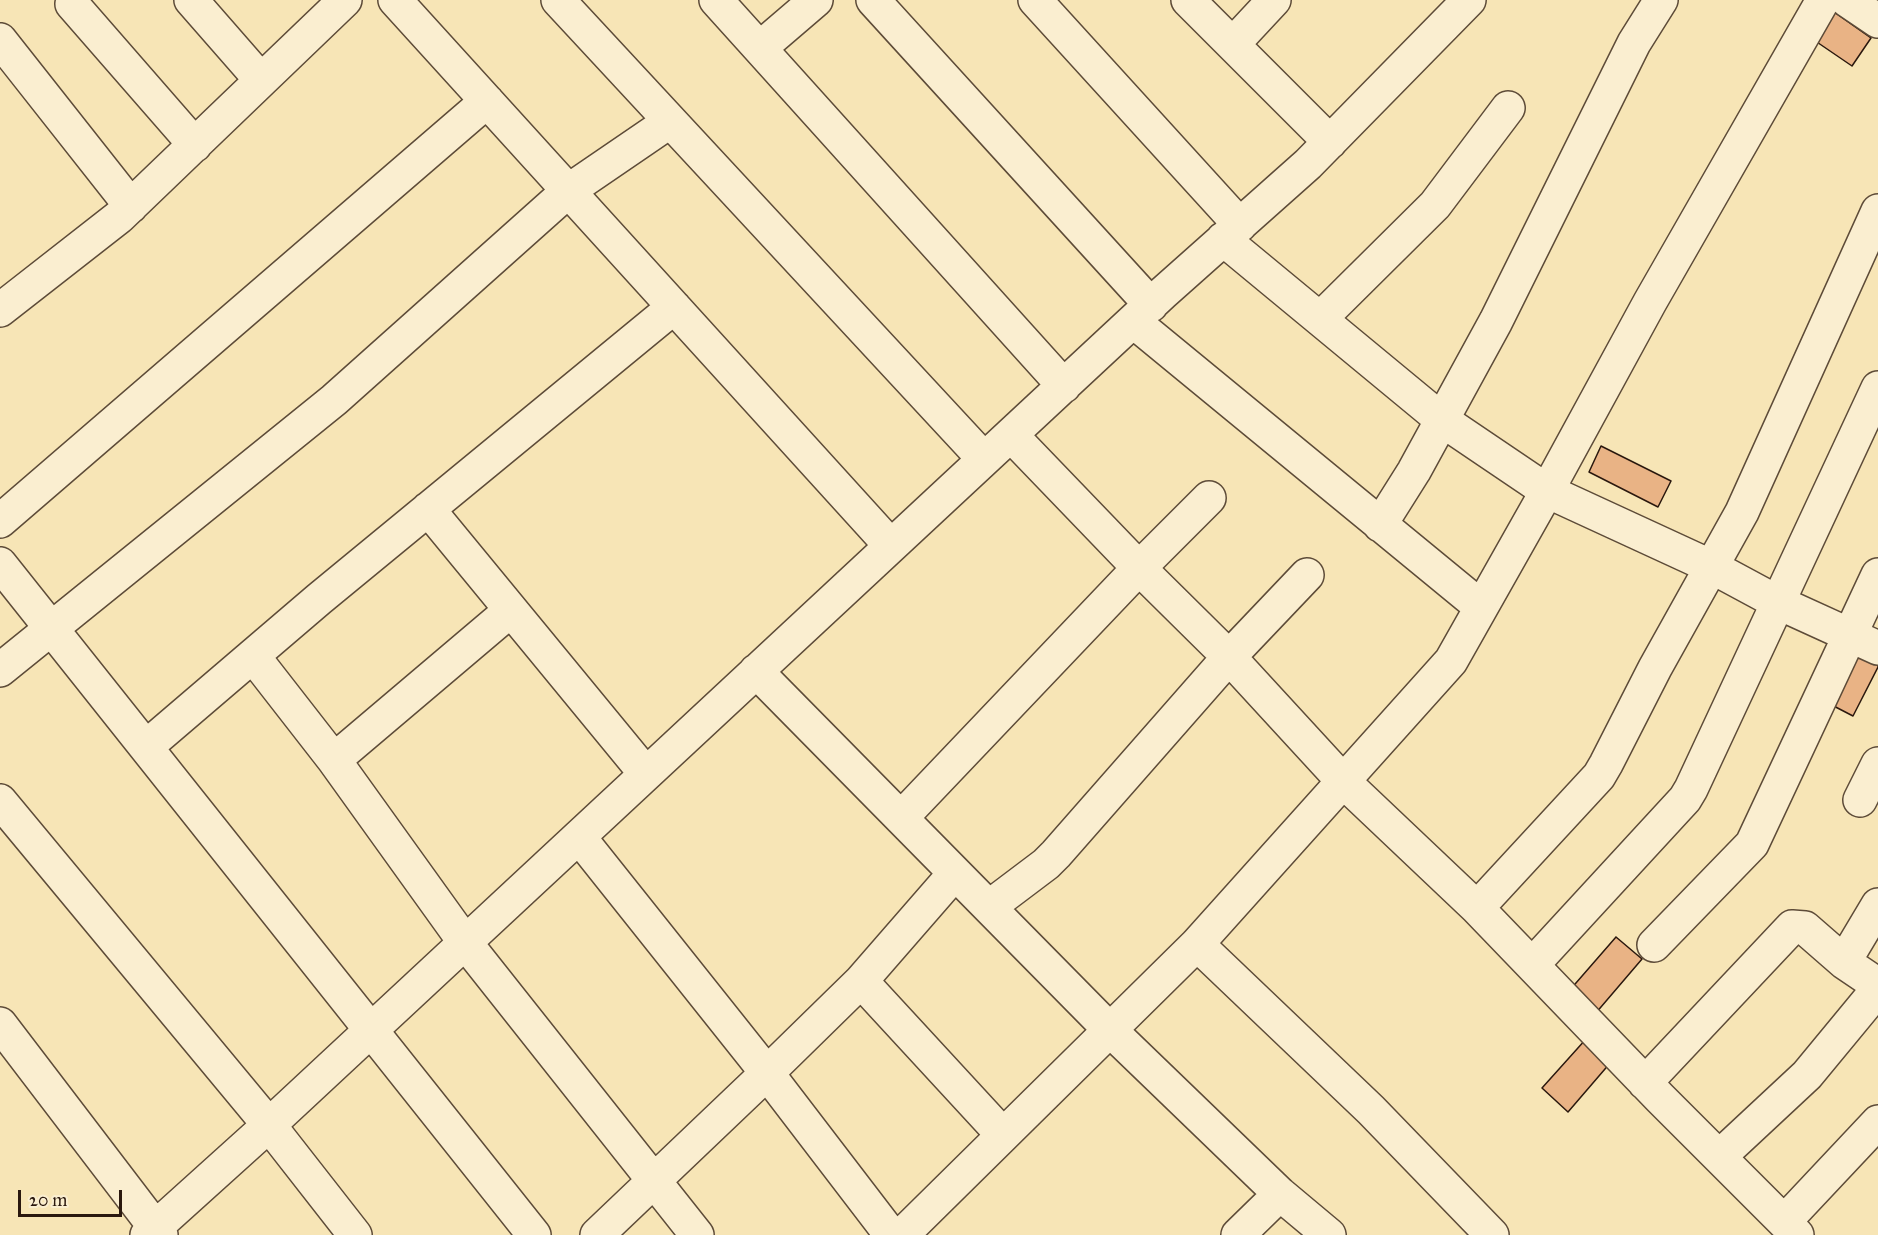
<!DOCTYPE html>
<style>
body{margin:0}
#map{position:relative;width:1878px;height:1235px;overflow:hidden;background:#f7e5b6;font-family:"IM FELL Great Primer",serif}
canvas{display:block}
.scale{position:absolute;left:18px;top:1190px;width:104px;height:27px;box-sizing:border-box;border:3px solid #2a180e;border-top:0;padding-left:8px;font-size:18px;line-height:21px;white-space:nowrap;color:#2a180e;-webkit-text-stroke:4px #faeed0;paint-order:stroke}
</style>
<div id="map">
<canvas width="1878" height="1235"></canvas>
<div class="scale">20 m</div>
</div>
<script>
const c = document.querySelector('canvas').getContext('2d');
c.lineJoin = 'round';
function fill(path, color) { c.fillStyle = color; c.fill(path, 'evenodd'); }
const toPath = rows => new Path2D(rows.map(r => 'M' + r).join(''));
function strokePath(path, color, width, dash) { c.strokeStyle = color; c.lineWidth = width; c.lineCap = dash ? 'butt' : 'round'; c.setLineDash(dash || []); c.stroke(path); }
const building = toPath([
 [1827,7,1871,38,1852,66,1808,36,1827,7],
 [1601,446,1671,481,1658,507,1589,472,1601,446],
 [1855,640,1878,652,1878,667,1853,716,1824,701,1855,640],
 [1616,937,1642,959,1595,1014,1569,991,1616,937],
 [1586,1039,1611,1062,1568,1112,1542,1088,1586,1039]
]);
fill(building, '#e9b385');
strokePath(building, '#2a180e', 1.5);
const minor = toPath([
 [191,0,261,80],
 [395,0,891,546],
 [558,0,984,459],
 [716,0,1064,386],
 [873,0,1151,305],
 [1035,0,1240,225],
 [1188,0,1330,142],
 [1847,0,1878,21],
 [72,4,195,145],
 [0,40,131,206],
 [1233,44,1274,0],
 [760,48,816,0],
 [1223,239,1442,420,1547,491,1712,567,1777,602,1878,648],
 [0,310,119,217,345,0],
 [1320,319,1435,205,1508,108],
 [1133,321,1481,607],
 [1011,435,1139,568,1229,657,1343,781,1477,908,1660,1098,1797,1235],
 [428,509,646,774],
 [0,521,487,101],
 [1380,525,1414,471,1496,321,1634,43,1661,0],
 [0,564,534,1235],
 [253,656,334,760,464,941,697,1235],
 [0,670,334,400,568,191,669,122],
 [756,671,1110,1030,1280,1194,1329,1235],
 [146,747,319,599,674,307],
 [334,760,511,610],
 [1860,800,1878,764],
 [0,801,269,1125,355,1235],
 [901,818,1139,568,1209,498],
 [579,837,767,1073,891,1235],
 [989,907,1046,864,1056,854,1229,657,1307,575],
 [1477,908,1599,776,1606,764,1655,668,1742,512,1878,211],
 [1197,944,1371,1110,1492,1235],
 [1654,945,1752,844,1878,575],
 [1844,962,1878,905],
 [1533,964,1685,799,1691,789,1878,388],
 [861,981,1003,1135],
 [0,1024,161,1235],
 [1645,1083,1792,927,1805,928,1844,962,1878,985],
 [1719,1157,1807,1075,1878,989],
 [1784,1222,1878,1122],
 [147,1235,269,1125,1163,293,1308,164,1469,0],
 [597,1235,767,1073,861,981,955,873],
 [902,1235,1197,944,1451,661,1547,491,1650,302,1823,0],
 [1238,1235,1280,1194]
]);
strokePath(minor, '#5d4b38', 36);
strokePath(minor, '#faeed0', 33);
</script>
